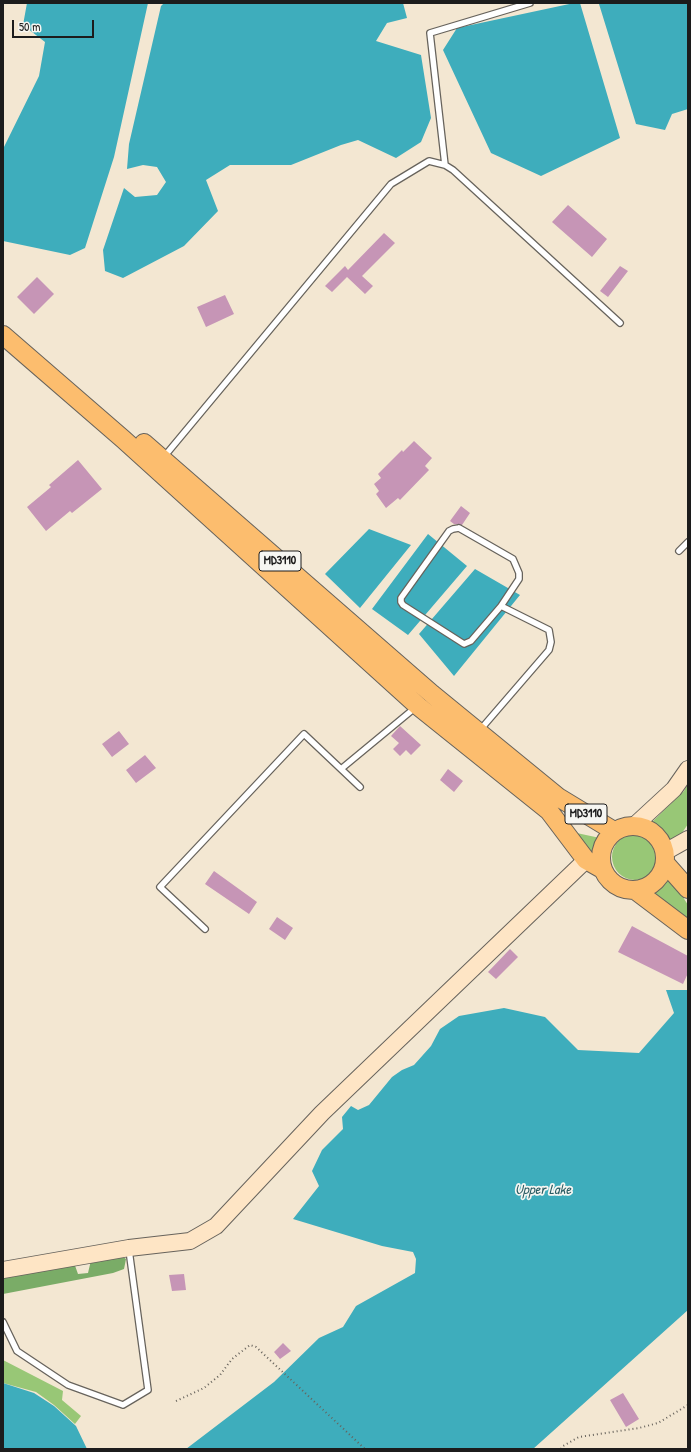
<!DOCTYPE html>
<style>
body{margin:0}
#map{position:relative;width:691px;height:1452px;overflow:hidden;background:#f3e7d2;font-family:"Patrick Hand",sans-serif}
canvas{display:block}
.frame{position:absolute;inset:0;border:4px solid #1c1c1c;pointer-events:none}
.scale{position:absolute;left:12px;top:20px;width:82px;height:18px;box-sizing:border-box;border:2px solid #1c1c1c;border-top:0;padding-left:5px;font-size:12px;line-height:14px;white-space:nowrap;color:#1c1c1c;-webkit-text-stroke:3px #f6f6f2;paint-order:stroke}
</style>
<div id="map">
<canvas width="691" height="1452"></canvas>
<div class="frame"></div>
<div class="scale">50 m</div>
</div>
<script>
const c = document.querySelector('canvas').getContext('2d');
c.lineJoin = 'round';
function fill(path, color) { c.fillStyle = color; c.fill(path, 'evenodd'); }
const toPath = rows => new Path2D(rows.map(r => 'M' + r).join(''));
function strokePath(path, color, width, dash) { c.strokeStyle = color; c.lineWidth = width; c.lineCap = dash ? 'butt' : 'round'; c.setLineDash(dash || []); c.stroke(path); }
function drawText(font, color, halo, rows, align = 'center') {
  c.font = font + ' "Patrick Hand",sans-serif'; c.lineWidth = 3.5; c.setLineDash([]); c.textBaseline = 'middle'; c.strokeStyle = halo; c.fillStyle = color; for (const [text, x, y, turn = 0] of rows) {
    c.save(); c.translate(x, y); c.rotate((+turn || 0) * Math.PI / 180); c.textAlign = isNaN(turn) ? turn : align; if (halo) c.strokeText(text, 0, 0); c.fillText(text, 0, 0); c.restore();
  }
}
fill(toPath([
 [688,784,688,824,672,848,652,822,684,791],
 [572,832,600,838,597,848,589,855],
 '612 857a23 23 0 1 1 46 0a23 23 0 1 1-46 0Z',
 [669,875,688,905,688,923,649,894,657,889],
 [3,1360,63,1391,62,1400,81,1416,75,1424,54,1405,36,1392,3,1383]
]), '#98c776');
fill(toPath([
 [119,1254,126,1259,124,1269,113,1273,3,1294,3,1278,73,1260,78,1274,88,1273,92,1256]
]), '#7aac67');
fill(toPath([
 [27,3,148,3,114,157,85,248,70,255,3,241,3,149,39,76,45,42,23,25],
 [164,3,403,3,407,18,387,23,376,41,421,55,431,118,421,142,396,158,358,140,341,145,291,165,230,165,206,180,218,211,184,246,123,278,105,271,103,250,124,188,135,197,157,195,166,182,157,167,143,165,127,169,129,144,161,6],
 [574,3,580,3,620,138,541,176,491,153,443,50,457,28],
 [600,3,688,3,688,109,672,114,665,130,636,124,599,4],
 [369,529,411,545,360,608,325,574],
 [428,534,467,566,408,635,372,609],
 [475,569,520,595,454,676,419,634],
 [666,990,688,990,688,1310,533,1449,186,1449,274,1382,319,1338,343,1327,356,1306,415,1273,416,1259,413,1252,382,1246,293,1219,319,1186,312,1171,322,1150,343,1129,342,1117,351,1106,358,1110,369,1105,392,1077,402,1070,414,1065,431,1046,440,1029,459,1016,504,1008,545,1017,578,1050,639,1053,674,1013],
 [3,1383,34,1393,54,1406,76,1426,87,1449,3,1449]
]), '#3eadbc');
fill(toPath([
 [568,205,607,239,592,257,552,222],
 [384,233,395,243,362,276,373,286,365,294,347,277,332,292,325,286,345,266,348,270],
 [620,266,628,271,608,297,600,291],
 [37,277,54,294,34,314,17,297],
 [225,295,234,314,206,327,197,307],
 [414,441,432,458,425,466,429,470,400,500,398,498,386,508,376,494,379,491,374,484,381,478,378,474,402,450,403,452],
 [78,460,102,489,72,513,70,511,46,531,27,507,51,487,49,485],
 [461,506,470,513,462,525,454,524,450,521],
 [400,726,421,745,411,755,406,750,400,756,393,749,399,743,391,736],
 [119,731,129,744,112,757,102,744],
 [145,755,156,768,136,783,126,770],
 [448,769,463,781,454,792,440,780],
 [214,871,257,902,249,914,205,884],
 [277,917,293,928,285,940,269,929],
 [632,926,688,956,688,973,683,984,618,952],
 [510,949,518,957,496,979,488,972],
 [184,1274,186,1290,172,1291,169,1275],
 [283,1343,291,1351,280,1359,274,1352],
 [623,1393,639,1419,626,1427,610,1400]
]), '#c695b6');
const lane = toPath([
 [445,165,430,33,530,3],
 [163,458,391,184,429,161,445,165,453,170,620,323],
 [459,528,513,559,519,573,519,579,501,606,471,641,464,644,403,605,401,602,401,598,449,531,453,529,459,528],
 [679,551,688,542],
 [480,730,549,650,551,642,549,630,501,606],
 [341,769,416,707],
 [205,929,160,887,304,734,360,787],
 [3,1322,17,1351,68,1385,123,1405,148,1390,129,1250]
]);
const secondary = toPath([
 [635,825,674,789,688,769],
 [665,852,688,839],
 [3,1270,129,1248,190,1241,216,1226,322,1113,586,860]
]);
const primary = toPath([
 [3,335,123,439,418,706,549,811,586,860,602,869],
 [144,443,432,694,558,797,614,831],
 '601 858a32 32 0 1 1 64 0a32 32 0 1 1-64 0Z',
 [665,863,688,889],
 [635,890,688,930]
]);
strokePath(lane, '#67635c', 8);
strokePath(secondary, '#67635c', 18);
strokePath(primary, '#67635c', 20);
strokePath(toPath([
 [176,1401,204,1388,220,1375,232,1359,250,1345,256,1347,365,1449],
 [561,1449,563,1446,579,1437,639,1428,658,1423,688,1405]
]), '#67635c', 2, [1, 3]);
strokePath(lane, '#fff', 5.5);
strokePath(secondary, '#fee5c5', 16);
strokePath(primary, '#fcbd6e', 18);
for (const [x, y, w] of [
 [280,561,42],
 [586,814,42]
]) { const box = new Path2D(); box.roundRect(x - w / 2, y - 10, w, 20, 3); c.fillStyle = '#f6f6f2'; c.fill(box); strokePath(box, '#1c1c1c', 1); }
drawText('bold 12px', '#1c1c1c', null, [
 ["MD3110",280,561],
 ["MD3110",586,814]
]);
drawText('italic 14px', '#2b5d64', '#f6f6f2', [
 ["Upper Lake",543,1190]
]);
</script>
